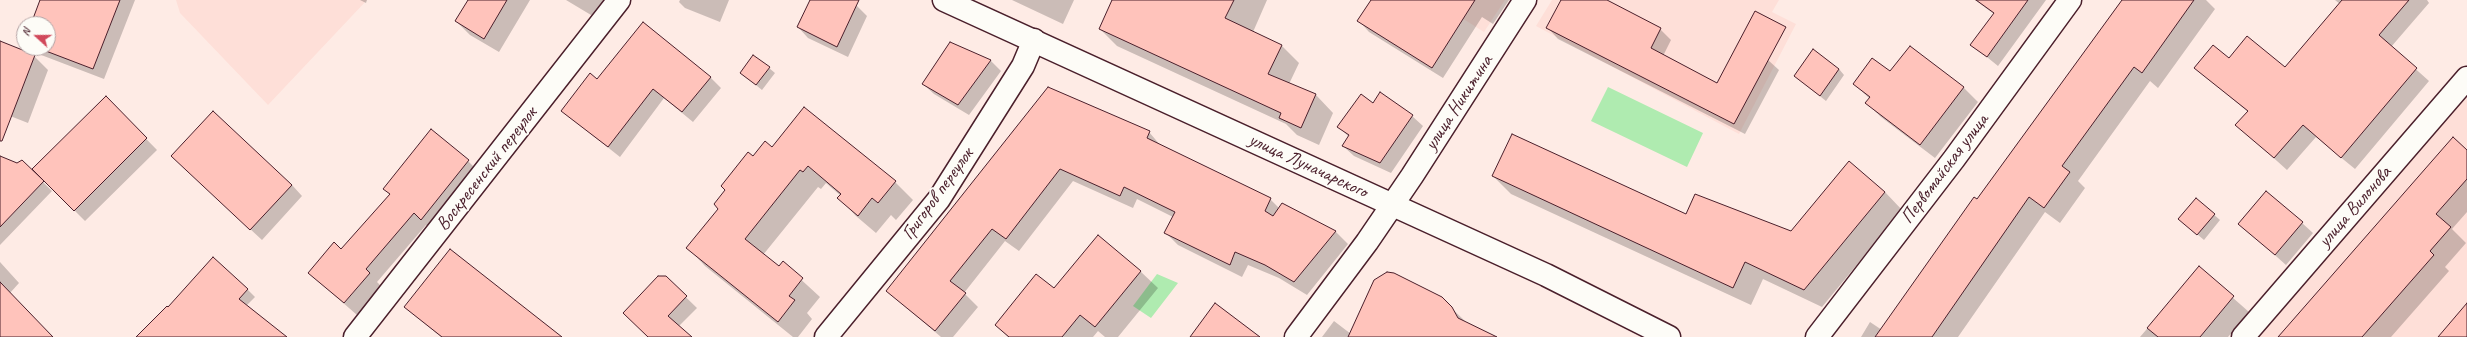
<!DOCTYPE html>
<meta charset="utf-8">
<style>
body{margin:0}
#map{position:relative;width:2467px;height:337px;overflow:hidden;background:#feebe5;font-family:Caveat,sans-serif}
canvas{display:block}
.north{position:absolute;left:16px;top:16px;width:40px;height:40px;box-sizing:border-box;background:#fdfcf7;border:1px solid #b5a4a5;border-radius:50%;rotate:291deg;font-size:11px;font-weight:700;line-height:16px;text-align:center;color:#4a1f2b}
.north::after{content:'';display:block;margin:auto;width:14px;height:18px;background:#d1495b;clip-path:polygon(50% 0,100% 100%,50% 72%,0 100%)}
</style>
<div id="map">
<canvas width="2467" height="337"></canvas>
<div class="north">N</div>
</div>
<script>
const c = document.querySelector('canvas').getContext('2d');
c.lineJoin = 'round';
function fill(path, color) { c.fillStyle = color; c.fill(path, 'evenodd'); }
const toPath = rows => new Path2D(rows.map(r => 'M' + r).join(''));
function strokePath(path, color, width, dash) { c.strokeStyle = color; c.lineWidth = width; c.lineCap = dash ? 'butt' : 'round'; c.setLineDash(dash || []); c.stroke(path); }
function drawText(font, color, halo, rows, align = 'center') {
  c.font = font + ' Caveat,sans-serif'; c.lineWidth = 4; c.setLineDash([]); c.textBaseline = 'middle'; c.strokeStyle = halo; c.fillStyle = color; for (const [text, x, y, turn = 0] of rows) {
    c.save(); c.translate(x, y); c.rotate((+turn || 0) * Math.PI / 180); c.textAlign = isNaN(turn) ? turn : align; if (halo) c.strokeText(text, 0, 0); c.fillText(text, 0, 0); c.restore();
  }
}
fill(toPath([
 [176,0,367,0,268,105,180,13],
 [1433,0,1505,0,1484,32],
 [1552,0,1779,0,1772,12,1796,24,1739,134,1536,26],
 [2467,94,2467,337,2255,337]
]), '#fedfd8');
fill(toPath([
 [1608,87,1703,133,1687,167,1591,121],
 [1157,274,1178,283,1151,318,1133,306]
]), '#afebb0');
fill(toPath([
 [41,0,135,0,104,79,36,53,31,48,48,48,48,24,32,24],
 [360,0,367,0,366,3],
 [469,0,530,0,499,52,470,35,456,21],
 [566,0,611,0,601,21],
 [680,0,729,0,720,22,685,8,679,2],
 [811,0,845,0,856,5,867,16,848,57,808,38,798,27],
 [1012,0,1074,0,1063,24],
 [1113,0,1267,0,1253,32,1281,45,1299,63,1289,84,1316,95,1333,113,1319,145,1297,135,1286,124,1117,46,1100,29],
 [1372,0,1509,0,1493,24,1482,17,1443,78,1369,32,1359,21],
 [1562,0,1605,0,1660,29,1671,40,1663,56,1717,84,1768,60,1779,70,1745,134,1558,39,1548,28],
 [1975,0,2046,0,1998,66,1972,45,1994,14],
 [2122,0,2206,0,2215,9,2158,88,2150,81,2078,181,2085,188,2060,223,2045,212,1958,337,1861,337,1870,322,1882,330],
 [2335,0,2427,0,2429,3,2391,47,2429,81,2355,169,2316,137,2287,170,2237,125,2248,112,2196,68,2229,59,2285,68,2340,4],
 [0,42,34,56,48,70,28,123,0,112],
 [951,44,991,61,1001,71,969,115,934,94,923,84],
 [1910,47,1964,88,1978,102,1935,158,1881,117,1867,103,1870,99,1854,84,1890,72],
 [769,68,775,73,762,90,741,73],
 [1839,69,1844,75,1826,101,1795,76],
 [710,77,721,88,693,122,664,98,620,157,562,111,597,80],
 [1048,88,1149,132,1161,146,1270,199,1280,209,1335,231,1348,244,1307,295,1279,278,1248,265,1242,277,1178,245,1166,233,1173,217,1137,199,1133,208,1073,181,1019,251,1005,241,964,293,978,307,953,337,941,337,887,291],
 [106,98,157,150,85,221,33,169],
 [1373,104,1412,116,1423,126,1391,173,1354,156,1343,146,1349,137,1339,127],
 [772,148,895,182,913,200,896,220,891,215,876,233,856,216,839,198,841,196,826,183,821,189,818,187,763,255,779,268,783,263,820,297,807,313,812,319,798,337,793,337,705,266,688,248,719,209,753,158],
 [2467,151,2467,212,2452,229,2466,243,2445,267,2449,271,2391,337,2280,337],
 [0,157,17,164,22,161,52,191,0,245],
 [468,161,480,173,434,231,426,225,377,282,381,286,357,315,309,273,341,250,390,195,384,189],
 [183,167,292,185,302,196,262,240],
 [1493,176,1687,216,1792,233,1885,192,1902,210,1822,307,1763,279,1751,305,1511,194],
 [2196,199,2220,220,2204,240,2185,224],
 [2302,223,2313,233,2286,265,2240,224],
 [0,262,19,283,10,293,52,337,0,337],
 [2199,268,2249,312,2228,337,2140,337],
 [1140,271,1158,288,1118,337,1105,337,1098,331,1093,337,1008,337,996,325,1054,290],
 [665,277,697,308,679,326,691,337,649,337],
 [247,289,255,297,246,306,286,337,137,337,169,309],
 [1441,298,1466,322,1495,337,1322,337,1334,321,1351,334],
 [405,307,560,337,441,337]
]), '#0003');
const building = toPath([
 [40,0,120,0,93,69,38,48,48,48,48,24,31,24,40,0],
 [468,0,507,0,484,39,455,21,468,0],
 [810,0,859,0,837,47,797,27,810,0],
 [1112,0,1234,0,1225,18,1282,45,1268,74,1316,94,1301,128,1279,118,1281,113,1099,29,1112,0],
 [1371,0,1475,0,1432,68,1357,21,1371,0],
 [1561,0,1607,0,1661,28,1651,48,1717,83,1755,11,1786,27,1734,124,1546,28,1561,0],
 [1976,0,2028,0,1987,57,1970,45,1994,13,1976,0],
 [2122,0,2194,0,2142,73,2134,67,2062,166,2070,172,2044,208,2029,197,1932,337,1875,337,1974,197,1977,199,2122,0],
 [2342,0,2409,0,2379,35,2417,68,2341,158,2303,125,2274,158,2235,125,2248,111,2194,68,2213,45,2229,58,2247,36,2285,67,2342,0],
 [643,22,711,77,682,112,653,89,608,147,561,111,590,73,597,79,643,22],
 [0,41,35,55,2,141,0,141,0,41],
 [950,42,991,60,958,105,922,84,950,42],
 [1910,46,1964,87,1920,145,1865,103,1870,97,1853,84,1872,58,1890,71,1910,46],
 [1813,49,1839,69,1820,96,1794,76,1813,49],
 [753,55,770,67,756,85,740,73,753,55],
 [1048,87,1150,131,1147,138,1271,198,1265,211,1273,216,1282,203,1336,231,1294,282,1265,265,1235,252,1230,265,1164,233,1175,212,1124,187,1120,196,1060,169,1006,239,992,229,950,281,966,293,935,331,886,291,1048,87],
 [1380,92,1413,115,1380,163,1342,146,1349,135,1337,127,1361,94,1373,103,1380,92],
 [106,96,147,138,74,211,32,169,106,96],
 [804,107,896,181,878,203,872,198,858,216,837,198,841,194,808,166,803,172,800,170,745,239,779,266,783,261,803,278,789,296,795,300,778,322,686,248,718,209,714,204,725,190,721,186,748,152,753,156,765,141,772,147,804,107],
 [213,111,292,185,250,230,171,156,213,111],
 [431,129,469,160,421,220,414,213,366,269,370,273,344,303,308,273,334,242,341,249,390,194,383,189,431,129],
 [1512,134,1686,214,1695,194,1791,231,1849,161,1885,192,1804,290,1745,262,1733,288,1492,176,1512,134],
 [2453,137,2467,150,2467,179,2436,214,2451,227,2430,251,2434,255,2362,337,2278,337,2453,137],
 [0,156,17,163,22,160,44,181,0,227,0,156],
 [2266,191,2303,222,2275,255,2238,224,2266,191],
 [2196,198,2215,214,2197,235,2178,219,2196,198],
 [1098,235,1141,271,1095,327,1080,315,1062,337,1009,337,995,325,1036,274,1054,288,1098,235],
 [450,249,562,337,442,337,404,307,450,249],
 [213,257,248,289,239,299,287,337,136,337,167,306,168,307,213,257],
 [2199,266,2234,296,2200,337,2158,337,2147,328,2199,266],
 [1387,272,1394,273,1442,297,1452,307,1458,318,1497,337,1348,337,1374,280,1387,272],
 [658,276,666,276,687,296,668,316,692,337,648,337,623,313,658,276],
 [0,282,53,337,0,337,0,282],
 [1215,303,1260,337,1190,337,1215,303],
 [2467,303,2467,337,2438,337,2467,303]
]);
fill(building, '#ffc3bb');
strokePath(building, '#4a1f2b', 1);
const minor = toPath([
 [355,337,619,0],
 [826,337,939,199,1023,66,1034,40],
 [1296,337,1367,242,1412,176,1525,0],
 [1817,337,1954,159,2070,0],
 [2243,337,2467,78]
]);
const major = toPath([
 [944,0,1546,275,1669,337]
]);
strokePath(minor, '#4a1f2b', 25);
strokePath(major, '#4a1f2b', 25);
strokePath(minor, '#fdfcf7', 22);
strokePath(major, '#fdfcf7', 22);
drawText('19px', '#4a1f2b', '#fdfcf7', [
 ["улица Никитина",1459,103,-57],
 ["улица Луначарского",1308,166,25],
 ["Воскресенский переулок",487,169,-52],
 ["Первомайская улица",1945,169,-53],
 ["Григоров переулок",938,194,-54],
 ["улица Вилонова",2355,207,-49]
]);
</script>
